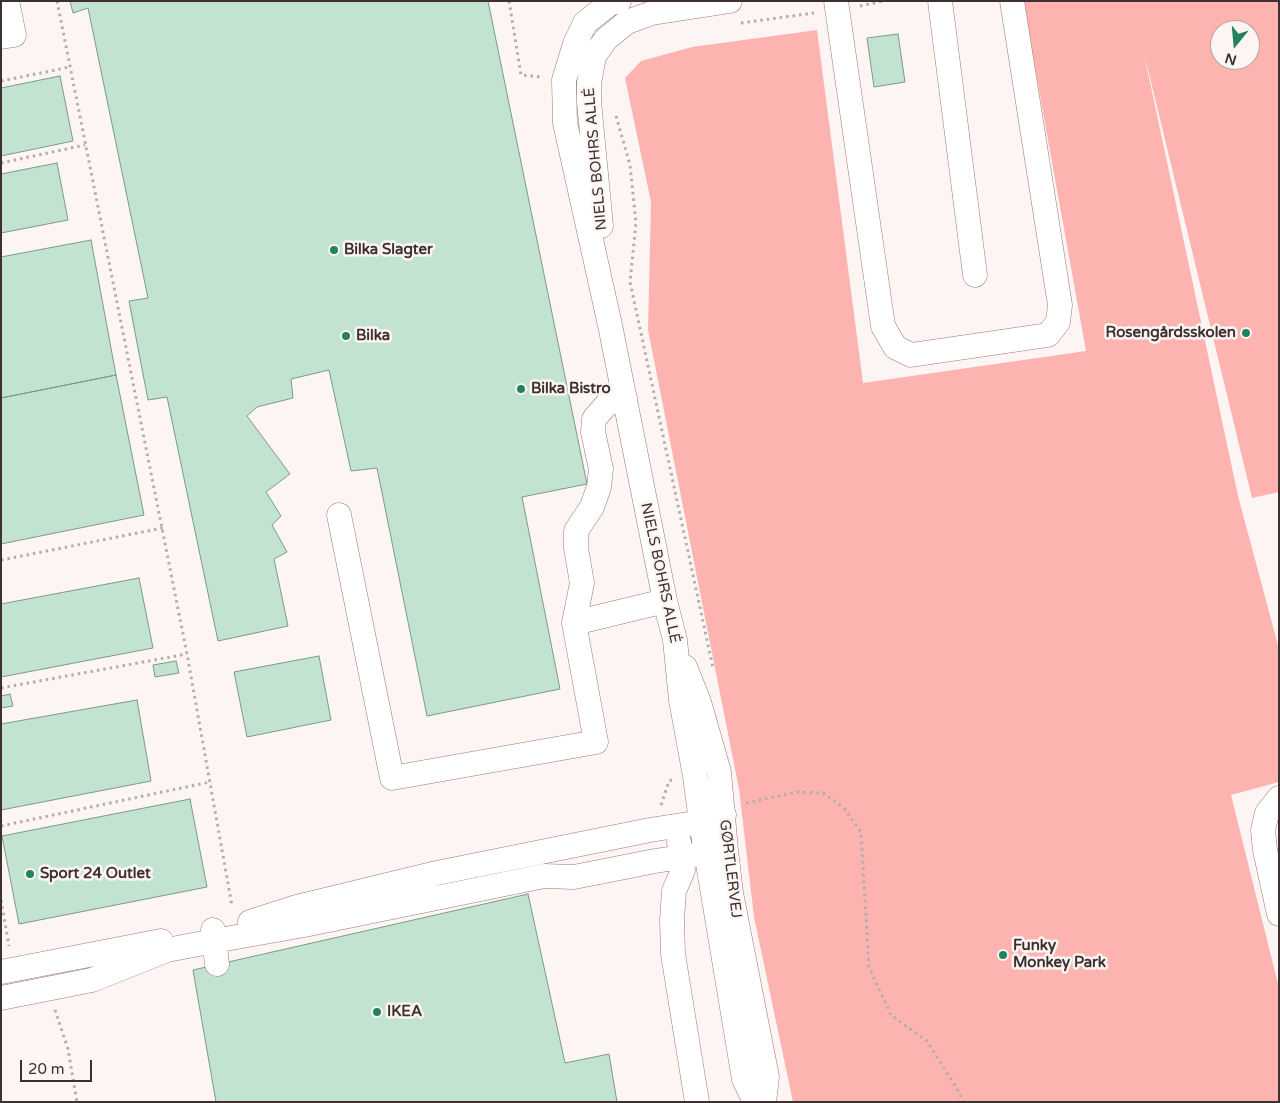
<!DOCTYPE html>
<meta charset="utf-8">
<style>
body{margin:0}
#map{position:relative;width:1280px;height:1103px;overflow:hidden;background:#fcf5f4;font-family:"Varela Round",sans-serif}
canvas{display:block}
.frame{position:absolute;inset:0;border:2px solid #3e302f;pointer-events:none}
.north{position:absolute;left:1210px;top:20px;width:50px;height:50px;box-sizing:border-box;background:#fcf5f4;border:1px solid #b0a6a5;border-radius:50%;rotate:197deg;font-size:14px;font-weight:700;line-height:20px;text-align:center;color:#3e302f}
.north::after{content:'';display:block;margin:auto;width:18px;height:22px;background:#238259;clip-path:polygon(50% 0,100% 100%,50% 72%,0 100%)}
.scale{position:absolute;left:20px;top:1060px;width:72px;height:22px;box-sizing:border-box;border:2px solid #3e302f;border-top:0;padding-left:6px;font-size:15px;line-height:18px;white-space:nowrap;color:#3e302f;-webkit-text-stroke:4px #fcf5f4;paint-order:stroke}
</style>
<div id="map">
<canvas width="1280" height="1103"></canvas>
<div class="frame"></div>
<div class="north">N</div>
<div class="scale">20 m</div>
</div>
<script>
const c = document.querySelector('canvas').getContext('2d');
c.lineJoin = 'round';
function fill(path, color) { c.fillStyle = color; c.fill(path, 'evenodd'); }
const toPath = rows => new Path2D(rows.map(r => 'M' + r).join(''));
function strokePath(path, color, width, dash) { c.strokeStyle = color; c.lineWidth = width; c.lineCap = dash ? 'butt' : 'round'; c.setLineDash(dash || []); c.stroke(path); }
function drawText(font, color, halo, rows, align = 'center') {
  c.font = font + ' "Varela Round",sans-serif'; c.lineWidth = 5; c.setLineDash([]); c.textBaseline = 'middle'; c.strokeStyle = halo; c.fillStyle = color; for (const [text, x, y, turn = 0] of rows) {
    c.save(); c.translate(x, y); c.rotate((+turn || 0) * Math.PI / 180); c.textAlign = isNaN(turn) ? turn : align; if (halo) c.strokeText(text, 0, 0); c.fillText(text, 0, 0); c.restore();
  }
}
fill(toPath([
 [1023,1,1279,1,1279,492,1252,498,1143,49,1238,496,1279,649,1279,782,1231,795,1279,988,1279,1102,793,1102,754,917,739,789,648,330,651,202,625,78,641,61,692,47,817,30,863,383,1086,351],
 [1220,30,1250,30,1250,60,1220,60]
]), '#fdb4b0');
const building = toPath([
 [70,1,488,1,587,484,522,497,560,689,427,716,377,468,351,471,329,370,291,379,293,398,257,407,247,416,290,474,266,492,281,516,272,525,287,552,274,559,288,626,218,641,167,397,148,400,129,301,148,298,88,8,73,13,70,1],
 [898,34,905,82,874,87,867,38,898,34],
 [60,76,73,141,1,156,1,88,60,76],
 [57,163,68,220,1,233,1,174,57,163],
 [91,240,116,375,1,398,1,257,91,240],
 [116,375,144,515,1,544,1,398,116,375],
 [139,578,153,648,1,677,1,604,139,578],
 [319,656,331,720,247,737,234,672,319,656],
 [176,661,179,673,155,677,153,665,176,661],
 [10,694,13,706,1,708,1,696,10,694],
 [137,700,151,781,1,810,1,724,137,700],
 [190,799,207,887,19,924,2,836,190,799],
 [528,894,565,1063,609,1054,617,1102,216,1102,193,970,528,894]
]);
fill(building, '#c3e3d1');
strokePath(building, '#7b9988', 1);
const minor = toPath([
 [619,1,609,4,585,23,575,44,564,80,565,123,610,325,665,601,675,640,681,700,695,776,701,822,744,1079,755,1102],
 [836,1,883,326,895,347,911,355,1048,335,1058,322,1060,305,1012,1],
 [940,1,975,275],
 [1,37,14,35,7,1],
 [601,226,589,102,589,83,594,56,606,39,627,22,652,13,730,1],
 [339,515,392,778,596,742,574,623,665,601],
 [574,623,582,583,576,548,576,531,592,507,599,487,601,469,593,432,594,419,607,404,625,398],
 [685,667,699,702,719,772,726,850,731,893,767,1077,764,1102],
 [1279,798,1267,813,1263,830,1265,850,1279,914],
 [679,842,683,870,674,891,672,920,673,954,697,1102],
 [250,922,297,907,437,873,650,830,701,822,724,815],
 [213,930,217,964],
 [1,972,161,941],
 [1,998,92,980,167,950,214,941,304,925,544,876,574,877,655,861,726,850]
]);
strokePath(minor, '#9b7a77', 25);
strokePath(toPath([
 [57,1,187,654,232,906],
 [509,1,521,75,541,77],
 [860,6,883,1],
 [741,23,814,13],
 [1,81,70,67],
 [616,116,630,165,636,223,630,282,713,668],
 [1,163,85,145],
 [1,560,163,528],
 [1,688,187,654],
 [746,803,797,792,823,793,844,808,861,832,869,967,891,1015,927,1041,959,1092,963,1102],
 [661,805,669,781,672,780],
 [1,826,210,782],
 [1,900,9,946],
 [55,1010,68,1049,77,1102]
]), '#b6acab', 3, [2.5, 4]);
strokePath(minor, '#fff', 24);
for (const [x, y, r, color] of [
 [334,250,5,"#238259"],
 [1246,333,5,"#238259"],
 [346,336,5,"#238259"],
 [521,389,5,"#238259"],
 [30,874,5,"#238259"],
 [1003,955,5,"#238259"],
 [377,1012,5,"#238259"]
]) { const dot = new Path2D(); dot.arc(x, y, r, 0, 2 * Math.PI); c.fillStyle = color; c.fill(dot); strokePath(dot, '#fcf5f4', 2); }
drawText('15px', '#3e302f', '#fcf5f4', [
 ["NIELS BOHRS ALLÉ",596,159,-95],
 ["NIELS BOHRS ALLÉ",660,573,78],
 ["GØRTLERVEJ",730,869,83]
]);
drawText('bold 15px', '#3e302f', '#fcf5f4', [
 ["Bilka Slagter",344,250],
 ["Rosengårdsskolen",1236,333,"right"],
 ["Bilka",356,336],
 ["Bilka Bistro",531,389],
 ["Sport 24 Outlet",40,874],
 ["Funky",1013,946],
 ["Monkey Park",1013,963],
 ["IKEA",387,1012]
], 'left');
</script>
